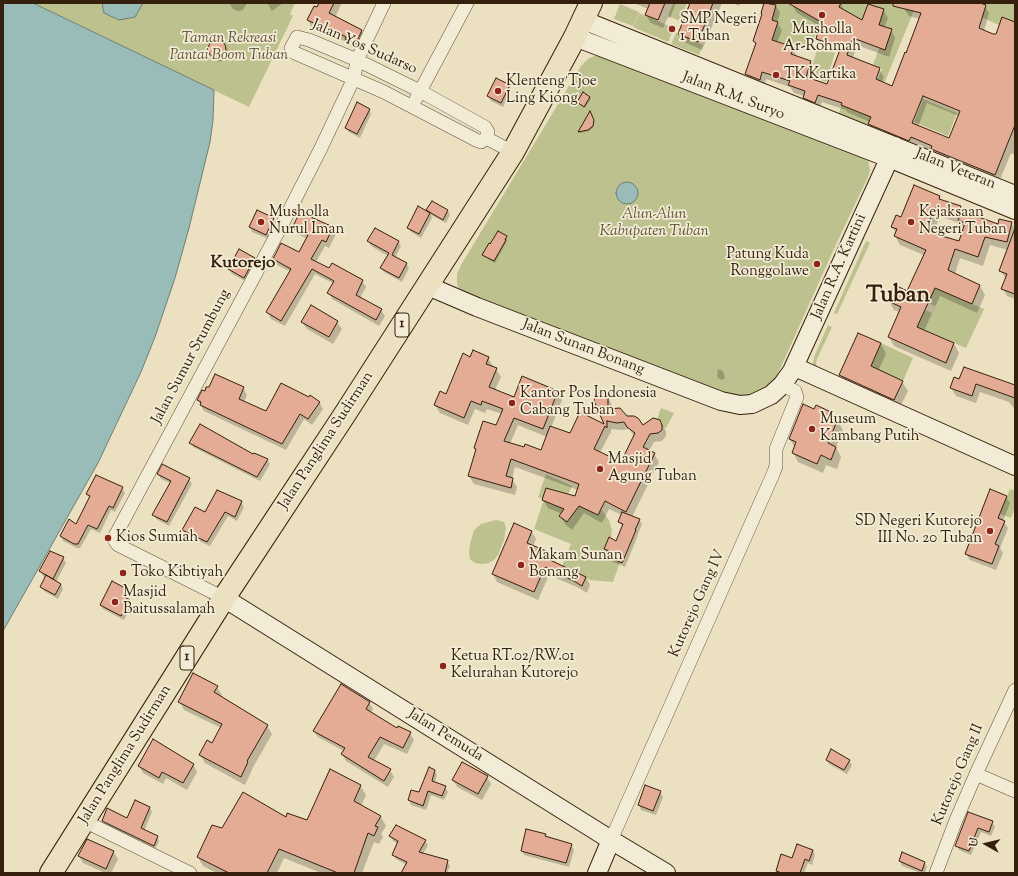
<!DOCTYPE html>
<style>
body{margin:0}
#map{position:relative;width:1018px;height:876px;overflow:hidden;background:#ebe0c0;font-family:"Sorts Mill Goudy",serif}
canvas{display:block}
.frame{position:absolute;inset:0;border:4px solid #35200d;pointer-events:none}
.north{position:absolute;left:966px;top:824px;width:40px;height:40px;-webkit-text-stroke:3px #f2ebd6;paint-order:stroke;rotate:278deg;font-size:11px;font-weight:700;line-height:16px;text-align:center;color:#35200d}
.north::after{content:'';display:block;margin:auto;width:14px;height:18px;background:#35200d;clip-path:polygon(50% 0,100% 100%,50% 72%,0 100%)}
</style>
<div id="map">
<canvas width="1018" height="876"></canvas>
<div class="frame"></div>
<div class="north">U</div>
</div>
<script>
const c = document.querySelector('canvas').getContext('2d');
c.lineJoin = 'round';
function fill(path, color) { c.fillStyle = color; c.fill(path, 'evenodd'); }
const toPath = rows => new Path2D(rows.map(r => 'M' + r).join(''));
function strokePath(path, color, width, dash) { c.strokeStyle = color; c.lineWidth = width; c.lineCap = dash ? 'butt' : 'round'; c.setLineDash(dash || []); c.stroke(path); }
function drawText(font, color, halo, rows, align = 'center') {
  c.font = font + ' "Sorts Mill Goudy",serif'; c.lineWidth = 3.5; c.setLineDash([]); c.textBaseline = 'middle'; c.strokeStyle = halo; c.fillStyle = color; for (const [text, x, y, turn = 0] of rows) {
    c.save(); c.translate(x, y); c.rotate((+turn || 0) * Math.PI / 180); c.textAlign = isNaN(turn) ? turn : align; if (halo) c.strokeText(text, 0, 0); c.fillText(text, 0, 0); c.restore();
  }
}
fill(toPath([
 [33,3,295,3,290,14,293,16,249,107],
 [673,3,687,3,680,21,668,16],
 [769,3,792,3,791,5,828,26,841,3,917,3,867,126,838,115,842,105,863,114,882,69,873,65,884,34,825,27,819,24,811,48,800,44,798,48,771,39,771,20,776,5],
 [980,3,1015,3,1015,32,981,17,986,5],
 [620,4,639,12,633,26,614,19],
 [639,13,674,28,668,42,633,27],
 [676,33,703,45,699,55,671,44],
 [818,47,835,53,826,82,809,76],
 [599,54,867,159,868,160,870,171,868,177,838,240,775,380,754,397,731,400,459,290,457,284,457,274,461,265,581,66,588,59],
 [923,99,957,113,948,136,914,122],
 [866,241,870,243,837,314,834,313],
 [935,288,984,309,966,348,917,327,925,310,932,313,935,306,928,303],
 [828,325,832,327,817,359,816,364,818,368,816,368,813,364,814,357],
 [881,343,913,358,903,381,871,366],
 [661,408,674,413,666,428,662,427,662,422,657,419],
 [546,474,572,486,566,499,598,515,601,509,609,520,612,530,611,538,609,537,604,549,612,552,609,557,620,562,613,582,590,580,562,566,571,544,534,529,544,499,538,497],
 [1010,489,1015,491,1015,507,1011,518,1000,514],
 [496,520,504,522,506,528,504,540,498,555,494,560,489,563,482,564,475,563,470,559,469,553,470,544,474,530,481,524]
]), '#bdc18e');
const water = toPath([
 [3,3,33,3,214,90,213,120,210,142,189,228,175,278,155,337,141,372,98,463,3,631,3,3],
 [102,3,143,3,135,17,119,20,104,13,102,3],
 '616 193a11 11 0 1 1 22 0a11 11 0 1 1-22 0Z'
]);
fill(water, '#99bcb8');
strokePath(water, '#717e74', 1);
fill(toPath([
 [229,3,246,3,246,5,243,10,238,11,233,9],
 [267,3,283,3,272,11],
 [320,3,342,3,335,17,362,31,366,39,360,51,350,46,348,43,323,30,322,32,312,28,308,20,317,9],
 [634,3,676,3,670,18,668,17,663,28,651,23,646,15,648,9],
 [691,3,722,3,702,50,684,42,679,34],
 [732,3,740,3,739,6],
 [765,3,776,6,780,13,777,23,782,30,777,43,793,48,797,57,810,61,815,69,811,80,828,85,840,52,822,47,817,39,821,27,797,13,792,5,794,3,841,3,844,11,863,22,883,10,888,18,884,28,891,30,895,38,889,57,857,45,853,58,879,69,884,77,881,83,892,87,920,19,909,16,904,9,906,3,977,3,985,6,989,13,984,31,996,35,1015,23,1015,155,1011,153,999,182,936,157,933,152,915,144,913,148,874,132,869,124,870,122,847,112,846,110,822,102,819,110,808,105,804,96,794,93,790,87,766,79,764,87,751,82,747,74,756,45,754,41,763,15,762,13],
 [927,103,959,116,950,139,918,127],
 [219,40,224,43,229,54,226,60,219,62,215,60,209,47,212,43],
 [509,86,512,90,503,107,491,101,488,96],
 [590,97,591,99,585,108,578,102],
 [369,109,371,114,360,138,349,132,346,128],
 [591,114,594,123,593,128,589,131,580,133,579,132],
 [939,197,941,200,960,207,964,213,998,225,1011,223,1015,229,1015,299,1007,296,1003,289,1006,279,1001,271,1008,250,990,245,983,266,960,258,955,274,980,286,985,295,977,313,940,296,924,331,954,344,959,353,951,371,894,346,889,337,900,312,894,310,889,301,908,292,924,255,900,245,895,236,896,233,892,227,901,218],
 [940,216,961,224,964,229,959,242,933,233],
 [428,210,448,211,450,215,446,223,431,215,432,218,421,238,411,232,408,228,429,213],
 [273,219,276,223,269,239,252,232,250,227],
 [293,228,332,228,336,234,329,248,325,246,316,262,330,270,333,264,362,281,366,287,360,298,381,310,385,316,379,326,332,299,329,293,334,284,315,274,285,326,271,319,268,312,291,272,277,265,274,259,299,254,308,239,297,234],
 [506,237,507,239,506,243,495,263,485,257,484,255],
 [368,241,398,242,401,246,395,258,407,264,409,268,402,282,384,272,381,268,388,256,371,246],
 [254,259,257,263,247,282,232,274,229,269],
 [302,322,337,322,342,329,333,344,307,329],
 [859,334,881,344,886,354,878,371,902,382,908,391,899,409,846,385,840,375],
 [471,358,488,358,493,366,492,367,496,369,501,377,495,390,515,398,558,391,562,400,551,428,570,434,581,413,607,426,607,396,612,405,612,410,643,427,661,423,666,431,666,436,662,441,654,442,649,451,654,454,659,462,632,517,639,520,642,524,638,534,638,535,625,567,613,562,610,557,611,555,608,553,605,549,617,542,623,527,619,522,622,515,609,509,602,523,584,513,572,530,565,524,560,516,562,514,548,508,543,500,575,497,578,490,515,467,512,479,517,487,515,495,474,484,469,476,476,450,475,448,497,427,502,414,487,409,485,413,475,409,468,425,440,413,435,405,446,395],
 [518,425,547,437,542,451,524,448,510,444],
 [611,429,622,430,629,429,635,437,621,463,600,453,610,433,611,434],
 [718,369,723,371,725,378,722,380,718,378,717,376],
 [954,378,1015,386,1015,409,1009,402,980,392,976,403,956,396,951,388],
 [243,388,247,395,244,402,266,413,319,402,323,409,312,425,304,419,286,450,204,411,198,400],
 [815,411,831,413,834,419,837,420,843,430,836,447,841,457,837,469,826,465,823,473,798,462,793,452,795,448,790,439],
 [191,443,253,455,267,459,270,464,260,481,193,447],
 [163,466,189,479,192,484,169,526,156,519,154,515,170,483,161,479,158,474],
 [122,488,125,493,115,512,111,510,100,533,91,529,80,548,77,548,63,541,61,536,77,525,90,499,87,494],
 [1006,497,1010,503,1003,521,1008,528,1000,548,1003,553,996,570,970,560,966,554],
 [241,502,244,507,237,521,228,516,210,546,186,535,183,530,205,514],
 [531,531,536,539,533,547,550,554,554,563,586,577,590,585,587,593,579,588,549,575,538,600,497,582,493,574],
 [63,558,66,563,56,582,61,584,63,589,58,599,44,591,41,587,46,578,43,576,40,571],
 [126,590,129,594,126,599,129,600,132,605,124,620,103,609,101,605],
 [217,687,222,695,220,697,267,726,272,734,252,769,252,770,245,785,205,763,200,755,213,745,221,728,184,710,180,702],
 [369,702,373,709,371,713,397,730,410,733,414,740,407,754,384,744,374,761,390,770,394,777,388,787,346,761,342,754,344,751,318,737,314,731],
 [827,760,849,761,852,765,847,774,829,764],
 [193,764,197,772,187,790,166,778,163,784,143,773,139,766],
 [435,771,437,775,435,783,445,787,448,792,444,800,431,795,426,810,411,805,409,800,419,794],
 [487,777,491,784,482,800,457,787,453,780],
 [360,785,366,795,361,806,381,817,386,826,381,834,383,837,379,844,374,842,362,873,321,873,284,858,277,873,217,873,203,866,198,857,223,829,286,818,307,821],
 [660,792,663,797,656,815,641,810,639,805],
 [135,802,150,808,152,812,144,831,157,837,159,841,155,850,105,825,103,821,128,819],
 [969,813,992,822,995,827,991,836,981,832,971,855,959,850,956,845],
 [545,835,547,838,571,845,574,850,569,867,524,855,522,851],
 [390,836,425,841,428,845,423,854,447,861,450,866,447,873,402,873,407,865,396,859,393,855,398,844,393,841],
 [813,850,815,855,812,865,808,863,804,873,778,873,777,871,793,859],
 [113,851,118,859,111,873,105,873,83,863,79,856],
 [900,861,925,863,927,867,925,873,921,873,902,866]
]), '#0003');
const building = toPath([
 [319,3,334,3,329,13,362,30,356,44,345,39,346,37,319,23,318,25,307,20,314,6,317,7,319,3],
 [650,3,665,3,658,20,645,15,650,3],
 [690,3,713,3,698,42,678,34,690,3],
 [764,3,776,5,772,20,778,22,772,40,794,47,791,54,811,61,806,77,827,84,841,47,816,39,821,22,788,3,841,3,839,7,862,20,868,4,884,9,879,25,892,29,885,50,853,38,847,55,880,68,876,79,892,86,905,52,906,53,921,13,893,6,893,3,980,3,986,5,979,28,993,34,996,34,1002,17,1015,22,1015,125,995,175,931,149,932,146,911,137,909,141,868,124,871,117,841,105,842,103,818,95,815,103,803,98,805,91,788,85,790,81,762,72,760,80,745,74,756,43,753,41,762,14,761,13,764,3],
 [923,96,960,111,949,138,912,123,923,96],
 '208 49a9 9 0 1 1 18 0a9 9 0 1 1-18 0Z',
 [496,78,510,85,501,103,487,96,496,78],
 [583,92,590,97,584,107,577,102,583,92],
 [357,102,370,109,357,134,345,128,357,102],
 [590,111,594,120,593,126,588,130,578,132,590,111],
 [914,185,940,196,939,199,961,206,958,216,935,208,926,229,942,236,959,241,965,223,958,220,962,211,998,224,999,219,1012,222,1007,242,985,237,978,257,955,249,948,270,980,285,972,304,935,288,917,327,954,343,946,363,888,337,901,307,888,301,895,285,907,291,926,250,894,236,897,229,891,227,896,215,901,217,914,185],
 [432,201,448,210,443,220,426,210,432,201],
 [418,206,430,213,419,234,407,228,418,206],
 [257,210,274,218,266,235,249,227,257,210],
 [300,212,333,227,326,242,322,240,311,259,329,268,332,263,363,280,356,295,382,309,376,320,327,293,334,281,312,269,281,321,266,312,291,269,273,259,281,243,299,252,308,235,292,228,300,212],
 [375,228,399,241,392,255,407,263,399,278,380,268,389,253,367,241,375,228],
 [498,231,507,236,505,240,506,240,494,261,482,255,489,243,490,244,498,231],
 [1014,231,1015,231,1015,294,1001,289,1007,274,999,271,1014,231],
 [239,249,255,258,244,278,228,269,239,249],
 [311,305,338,321,329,337,301,322,311,305],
 [858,333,881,343,871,366,903,381,894,400,839,375,858,333],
 [473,350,489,357,486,364,497,368,489,387,514,397,522,376,558,391,543,429,514,418,504,441,524,447,525,444,541,450,550,426,570,433,580,412,604,424,594,401,596,394,600,392,604,392,608,396,608,409,620,408,627,416,634,416,638,418,643,425,653,418,660,420,662,425,662,430,658,433,650,434,643,447,655,453,626,512,605,501,598,515,579,506,567,522,559,516,564,509,542,500,546,488,575,496,579,484,511,459,506,476,513,478,511,488,468,476,476,449,474,448,483,421,496,425,503,409,482,401,481,405,471,401,464,418,434,405,440,391,446,394,463,353,470,357,473,350],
 [607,421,617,423,624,422,627,427,635,433,621,462,594,449,605,426,607,428,607,421],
 [964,367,1015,385,1015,398,976,384,972,396,950,388,954,377,959,379,964,367],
 [215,374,244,387,239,399,266,411,281,383,309,397,310,395,320,402,308,419,300,414,282,444,200,405,201,402,197,400,202,390,205,391,206,387,209,387,215,374],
 [803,404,814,409,816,405,831,412,830,416,838,419,828,443,836,447,831,460,821,455,817,464,792,453,796,442,789,439,803,404],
 [200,424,253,454,254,453,268,459,257,477,189,443,200,424],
 [162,464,190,478,167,522,152,515,171,481,157,474,162,464],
 [96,475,123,487,113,508,109,506,97,529,88,525,78,544,74,544,60,536,69,519,76,524,90,496,86,494,96,475],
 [990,489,1007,496,998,518,1005,521,995,544,999,546,992,564,965,554,990,489],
 [217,490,242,501,235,517,225,512,207,542,182,530,195,507,205,512,217,490],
 [622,512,640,519,635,530,636,530,622,563,609,557,612,552,604,549,609,537,616,541,623,524,618,522,622,512],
 [514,523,532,531,527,543,551,553,548,559,586,577,582,586,574,581,545,567,534,592,492,574,514,523],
 [50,551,64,557,53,579,39,571,50,551],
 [46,575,61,584,55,595,40,587,46,575],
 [112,581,127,589,123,596,130,600,121,616,100,605,112,581],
 [193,673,218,686,214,692,268,725,247,761,248,762,241,777,199,755,207,740,212,743,222,724,178,702,193,673],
 [341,684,370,702,366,709,397,728,398,726,411,732,403,748,380,737,368,757,391,769,384,781,341,754,345,748,313,731,341,684],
 [153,739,194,764,183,783,162,772,159,778,138,766,153,739],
 [831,749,850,760,844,770,826,760,831,749],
 [462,762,488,776,478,794,452,780,462,762],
 [429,767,435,770,432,781,446,786,442,796,428,791,423,806,408,800,411,790,419,792,429,767],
 [330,769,361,785,354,801,381,816,375,826,378,827,374,836,368,833,354,873,338,873,279,849,267,873,229,873,197,857,212,825,222,828,243,792,286,817,287,813,307,820,330,769],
 [645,785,661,791,653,811,638,805,645,785],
 [135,800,150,807,141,828,158,836,154,846,102,821,107,808,127,818,135,800],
 [968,812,993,821,989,832,978,828,969,851,955,846,968,812],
 [396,825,426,840,419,852,448,860,445,873,401,873,407,862,392,855,398,841,389,836,396,825],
 [526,829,546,834,545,836,572,844,566,863,521,851,526,829],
 [87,839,114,851,106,869,78,856,87,839],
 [797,844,813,850,809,861,805,859,800,873,782,873,776,871,781,854,792,858,797,844],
 [902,852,925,862,922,871,899,861,902,852]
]);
fill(building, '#e4ab95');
strokePath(building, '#35200d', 1);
const street = toPath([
 [297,37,309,40,357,60,420,91,485,127,488,132,486,138,481,142,476,140,384,92,295,53,292,51,291,48,297,37],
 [416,99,467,3],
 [486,138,513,152],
 [224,598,118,545,115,541,115,536,285,219,321,148,354,78,357,60,384,3],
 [976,774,1015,791],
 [84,821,190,873],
 [611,840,774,472,776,466,776,449,797,397,795,391,782,385],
 [936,873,956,820,976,774,1015,690]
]);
const secondary = toPath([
 [583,20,1015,195],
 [575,37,889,158,1015,210],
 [428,286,477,307,721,401,740,405,752,404,771,395,782,385,792,371,895,146],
 [795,367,1015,466],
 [224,598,611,840,666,873],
 [597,873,611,840]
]);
const highway = toPath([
 [51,873,224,598,345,414,513,152,575,37,591,3]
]);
strokePath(street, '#62503a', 14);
strokePath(secondary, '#35200d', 20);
strokePath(highway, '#35200d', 24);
strokePath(street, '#f2ebd6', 13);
strokePath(secondary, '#f2ebd6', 18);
strokePath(highway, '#ebe0c0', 22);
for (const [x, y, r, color] of [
 [822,15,4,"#8f2418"],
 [672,29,4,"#8f2418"],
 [776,75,4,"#8f2418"],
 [498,91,4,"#8f2418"],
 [261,222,4,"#8f2418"],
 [911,222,4,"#8f2418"],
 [817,264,4,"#8f2418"],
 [512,403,4,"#8f2418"],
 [812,429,4,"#8f2418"],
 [600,469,4,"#8f2418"],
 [990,531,4,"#8f2418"],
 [108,538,4,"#8f2418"],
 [521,565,4,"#8f2418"],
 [123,573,4,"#8f2418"],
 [115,602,4,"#8f2418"],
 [443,666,4,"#8f2418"]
]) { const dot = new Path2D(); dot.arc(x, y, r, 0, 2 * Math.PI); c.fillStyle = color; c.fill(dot); strokePath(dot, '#f2ebd6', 1.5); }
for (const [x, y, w] of [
 [402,325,14],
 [187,658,14]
]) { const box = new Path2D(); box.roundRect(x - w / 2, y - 12, w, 24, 3); c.fillStyle = '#f2ebd6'; c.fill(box); strokePath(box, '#35200d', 1); }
drawText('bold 14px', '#35200d', null, [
 ["1",402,325],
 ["1",187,658]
]);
drawText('15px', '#35200d', '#f2ebd6', [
 ["SMP Negeri",680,20],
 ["1 Tuban",680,37],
 ["Musholla",822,30,"center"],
 ["Ar-Rohmah",822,47,"center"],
 ["TK Kartika",784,75],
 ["Klenteng Tjoe",506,82],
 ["Ling Kiong",506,99],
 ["Musholla",269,213],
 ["Nurul Iman",269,230],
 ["Kejaksaan",919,213],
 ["Negeri Tuban",919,230],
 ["Patung Kuda",809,255,"right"],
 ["Ronggolawe",809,272,"right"],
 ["Kantor Pos Indonesia",520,394],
 ["Cabang Tuban",520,411],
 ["Museum",820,420],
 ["Kambang Putih",820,437],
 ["Masjid",608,460],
 ["Agung Tuban",608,477],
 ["SD Negeri Kutorejo",982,522,"right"],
 ["III No. 20 Tuban",982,539,"right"],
 ["Kios Sumiah",116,538],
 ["Makam Sunan",529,556],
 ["Bonang",529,573],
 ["Toko Kibtiyah",131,573],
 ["Masjid",123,593],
 ["Baitussalamah",123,610],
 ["Ketua RT.02/RW.01",451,657],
 ["Kelurahan Kutorejo",451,674]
], 'left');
drawText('italic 15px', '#5e5034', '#f2ebd6', [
 ["Taman Rekreasi",229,39],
 ["Pantai Boom Tuban",229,56],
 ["Alun-Alun",654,215],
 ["Kabupaten Tuban",654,232]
]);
drawText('15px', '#35200d', '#f2ebd6', [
 ["Jalan Yos Sudarso",364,48,24],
 ["Jalan R.M. Suryo",733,97,21],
 ["Jalan Veteran",955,170,22],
 ["Jalan R.A. Kartini",840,267,-66],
 ["Jalan Sunan Bonang",583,348,21],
 ["Jalan Sumur Srumbung",192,357,-62],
 ["Jalan Panglima Sudirman",327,441,-57],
 ["Kutorejo Gang IV",698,604,-66],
 ["Jalan Pemuda",445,736,32],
 ["Jalan Panglima Sudirman",126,755,-58],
 ["Kutorejo Gang II",959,775,-67]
]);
drawText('bold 17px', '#35200d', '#f2ebd6', [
 ["Kutorejo",243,264]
]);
drawText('bold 23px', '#35200d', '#f2ebd6', [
 ["Tuban",898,297]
]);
</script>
